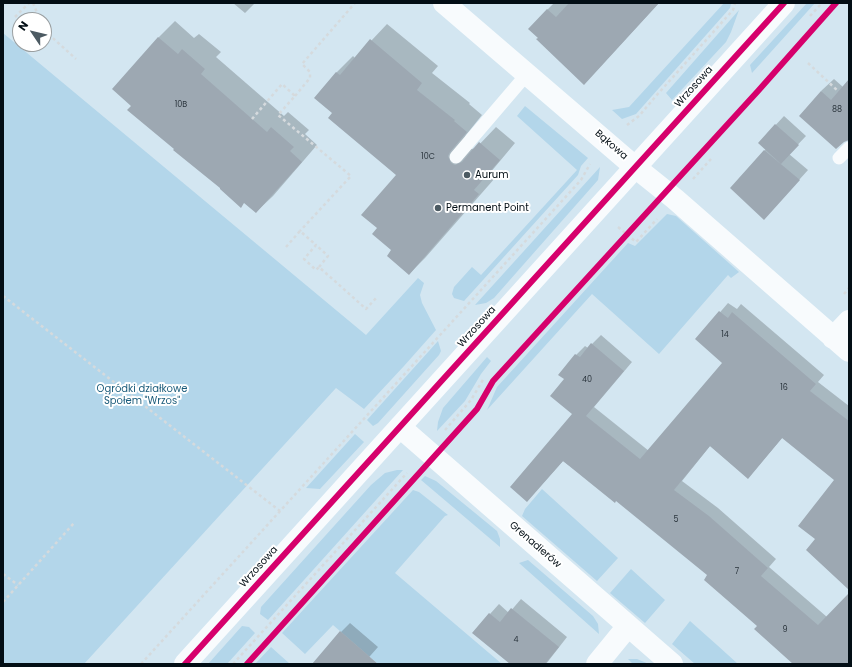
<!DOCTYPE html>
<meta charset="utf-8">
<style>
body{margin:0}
#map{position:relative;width:852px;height:667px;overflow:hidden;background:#d3e6f1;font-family:Poppins,sans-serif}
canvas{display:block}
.frame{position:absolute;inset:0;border:4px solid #030e15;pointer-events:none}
.north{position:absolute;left:12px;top:12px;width:40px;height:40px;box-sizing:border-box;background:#fff;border:1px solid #9a9fa1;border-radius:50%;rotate:305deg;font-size:11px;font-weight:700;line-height:16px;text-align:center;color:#030e15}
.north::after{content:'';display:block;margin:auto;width:14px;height:18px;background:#4c5a62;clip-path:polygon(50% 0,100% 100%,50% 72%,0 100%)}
</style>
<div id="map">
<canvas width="852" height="667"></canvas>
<div class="frame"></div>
<div class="north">N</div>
</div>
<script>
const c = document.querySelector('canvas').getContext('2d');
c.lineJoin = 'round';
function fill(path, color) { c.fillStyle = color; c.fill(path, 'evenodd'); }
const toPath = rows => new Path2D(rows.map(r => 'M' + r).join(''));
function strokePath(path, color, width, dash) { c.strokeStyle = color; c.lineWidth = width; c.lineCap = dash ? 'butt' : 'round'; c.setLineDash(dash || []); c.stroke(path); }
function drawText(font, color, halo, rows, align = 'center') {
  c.font = font + ' Poppins,sans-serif'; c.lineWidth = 4; c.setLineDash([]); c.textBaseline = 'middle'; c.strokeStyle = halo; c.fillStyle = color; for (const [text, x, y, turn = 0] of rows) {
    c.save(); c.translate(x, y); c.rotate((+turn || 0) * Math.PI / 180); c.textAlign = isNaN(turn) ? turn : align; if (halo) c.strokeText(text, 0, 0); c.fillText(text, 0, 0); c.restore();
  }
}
fill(toPath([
 [724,3,731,3,730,8,636,114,622,119,612,110,629,107],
 [807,3,815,3,752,73,750,65],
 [739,10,731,32,726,42,672,100,666,93],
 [3,33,366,335,418,278,424,283,420,295,422,303,436,330,404,366,364,409,336,388,84,664,3,664],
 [525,106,588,158,581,166,578,175,464,301,454,298,452,294,454,287,472,267,481,275,577,170,517,116],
 [600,167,598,180,494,298,486,303,475,305],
 [667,214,676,216,739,272,731,278,728,275,659,354,592,294,487,410,497,387,628,243,635,246],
 [438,341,441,351,439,355,378,423,373,426,367,420],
 [487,357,491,361,481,374,465,401,437,431,438,422,443,408],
 [355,434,364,442,320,489,306,488],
 [397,470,403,470,268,620,260,614,261,607,371,485,385,473],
 [425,476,436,481,497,531,500,539,500,547,421,480],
 [542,489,618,558,597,581,522,516,525,509],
 [413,490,419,492,448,515,445,516,395,573,502,664,378,664,333,625,305,654,282,633],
 [528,560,593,616,598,624,599,634,519,563],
 [631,569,665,600,645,623,610,593],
 [690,621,717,645,738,664,695,664,672,644],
 [242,626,249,627,255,633,227,664,208,664],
 [271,647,290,664,255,664],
 [628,659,637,659,649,664,633,664]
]), '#b3d6ea');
fill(toPath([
 [233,3,255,3,245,13],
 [554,3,568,3,569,4,571,3,659,3,597,70,539,38,547,10],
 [175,21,194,38,199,34,221,52,216,57,284,116,288,112,309,130,305,134,317,145,273,196,256,212,245,202,222,188,175,149,132,105,113,89,159,37],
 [387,24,438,66,432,73,470,103,469,104,482,115,466,135,464,139,467,147,472,149,476,148,496,127,515,143,490,173,495,178,425,258,409,274,378,228,397,175,334,112,336,73,353,56,355,58],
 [834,79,843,87,849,81,849,139,821,91],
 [784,116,806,136,789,154,808,170,773,209,731,188,766,149,759,143],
 [728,303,737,309,741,304,824,375,818,382,849,406,849,524,836,480,783,437,748,478,710,446,682,481,718,508,776,559,769,567,827,617,849,594,849,664,810,664,759,626,709,575,616,500,563,461,527,501,574,414,565,379,576,355,585,346,588,348,601,335,632,362,594,407,649,451,724,362,697,339],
 [521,599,567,637,546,664,512,664,490,614,499,604,509,613],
 [350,623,378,647,363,664,322,664,341,632]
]), '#0003');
fill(toPath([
 [569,3,659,3,584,85,536,39,538,38,528,29,547,9,556,17],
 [158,37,178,54,182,49,205,69,201,74,267,132,271,127,294,147,290,151,302,162,256,213,244,203,241,208,220,189,220,188,173,150,174,149,127,110,131,106,112,89],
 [370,39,422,83,417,90,455,120,454,121,467,132,450,152,448,156,451,163,455,165,462,162,479,142,500,160,474,190,479,194,409,275,387,256,391,250,372,234,377,228,361,215,396,175,328,118,332,113,314,98,336,72,340,75],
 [849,79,849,140,844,142,836,149,799,116,821,91,831,100],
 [775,124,799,145,781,164,758,143],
 [764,150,800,180,764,220,730,188],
 [719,311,728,318,732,312,816,384,810,391,849,421,849,590,806,550,815,539,798,526,834,480,782,438,748,479,710,446,674,490,709,516,768,568,761,576,818,625,849,593,849,664,793,664,754,629,757,626,704,580,707,575,616,501,615,503,563,461,527,502,510,487,572,414,550,396,564,379,558,375,575,354,580,357,591,343,624,371,586,416,640,459,722,363,695,339],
 [511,608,559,647,545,664,510,664,472,633,489,613,500,622],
 [340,631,378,664,312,664]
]), '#9da8b2');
strokePath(toPath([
 [33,3,40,20],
 [810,16,822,3],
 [15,17,29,3],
 [44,30,76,59],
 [808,63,838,91],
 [295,96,310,78,310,72,302,64,355,3],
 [252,119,282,84,295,96,278,115,351,176,300,231],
 [627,125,639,116,656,96,733,10,735,3],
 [693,179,711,159],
 [618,227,636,242,657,219],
 [286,247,300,231,316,245],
 [319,267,328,256,316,245,304,259,316,270,319,267,366,309,377,297],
 [844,294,849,288],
 [3,296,280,511],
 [445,430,471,400,484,378],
 [3,574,18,585],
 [3,602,75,522],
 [141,664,581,180,590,164],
 [233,664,407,473]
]), '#d5dadd', 2.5, [3, 3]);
strokePath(toPath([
 [456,157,527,74],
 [839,158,849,148]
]), '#f8fbfd', 13);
strokePath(toPath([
 [444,3,635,167,675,199,849,351],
 [833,338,849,321],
 [400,427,672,664],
 [597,664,628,626]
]), '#f8fbfd', 22);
strokePath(toPath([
 [185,664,784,3]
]), '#f8fbfd', 22);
strokePath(toPath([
 [185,664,784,3],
 [247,664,477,409,493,381,758,91,836,3]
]), '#d6006c', 6);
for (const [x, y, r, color] of [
 [467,175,4,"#4c5a62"],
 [438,208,4,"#4c5a62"]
]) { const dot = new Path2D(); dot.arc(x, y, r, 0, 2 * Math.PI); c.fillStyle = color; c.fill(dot); strokePath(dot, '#fff', 1.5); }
drawText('8px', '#2a343c', null, [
 ["10B",181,105],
 ["88",837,110],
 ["10C",428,157],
 ["14",725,335],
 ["40",587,380],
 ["16",784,388],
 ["5",676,520],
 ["7",737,572],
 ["9",785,630],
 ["4",516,640]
]);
drawText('10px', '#030e15', '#fff', [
 ["Wrzosowa",694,87,-48],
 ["Bąkowa",611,145,41],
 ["Wrzosowa",477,327,-48],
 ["Grenadierów",535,545,41],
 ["Wrzosowa",259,567,-48]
]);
drawText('10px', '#030e15', '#fff', [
 ["Aurum",475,175],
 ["Permanent Point",446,208]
], 'left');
drawText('10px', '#1a5b7a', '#fff', [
 ["Ogródki działkowe",142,389],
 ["Społem \"Wrzos\"",142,401]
]);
</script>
